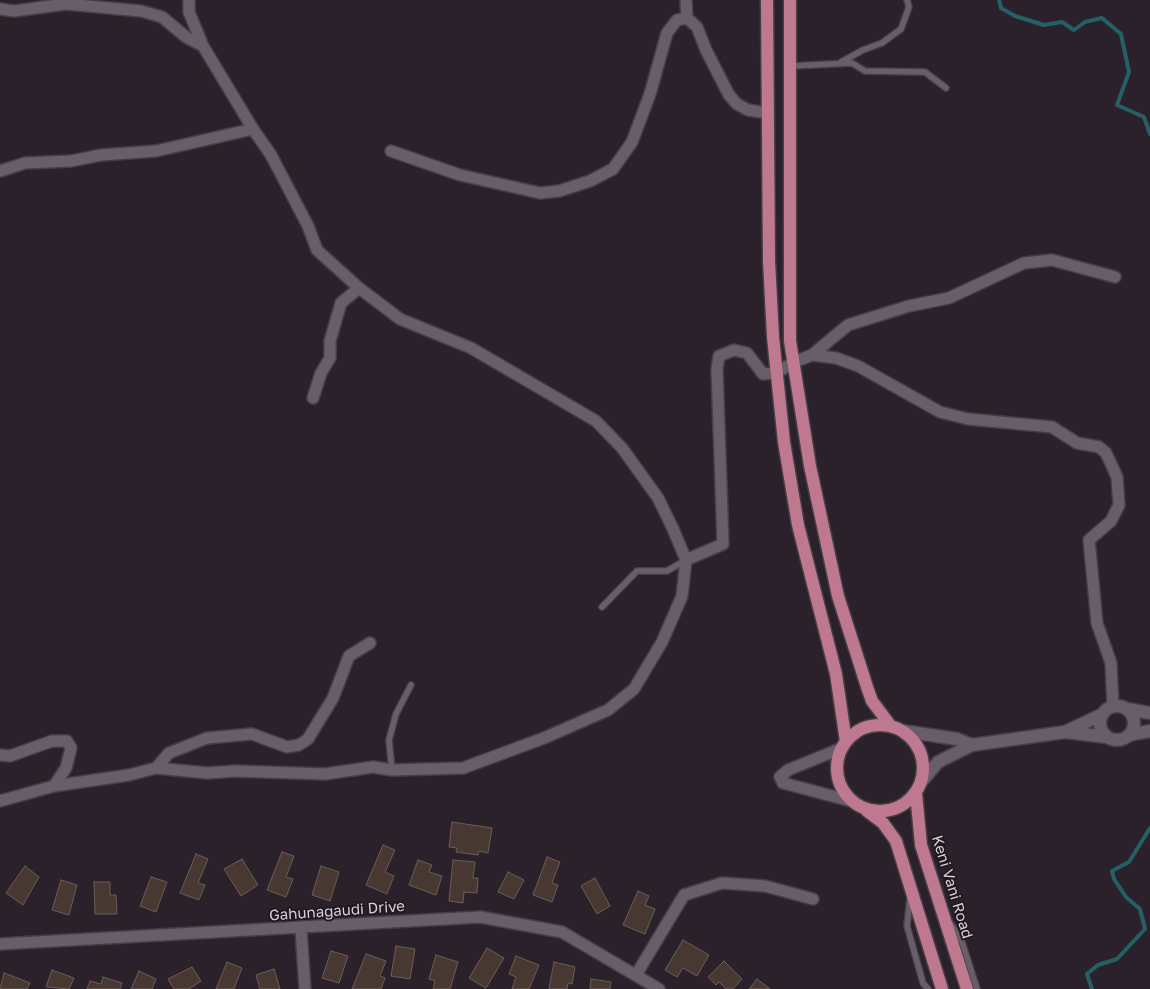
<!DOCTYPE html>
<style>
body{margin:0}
canvas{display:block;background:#2a212b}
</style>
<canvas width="1150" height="989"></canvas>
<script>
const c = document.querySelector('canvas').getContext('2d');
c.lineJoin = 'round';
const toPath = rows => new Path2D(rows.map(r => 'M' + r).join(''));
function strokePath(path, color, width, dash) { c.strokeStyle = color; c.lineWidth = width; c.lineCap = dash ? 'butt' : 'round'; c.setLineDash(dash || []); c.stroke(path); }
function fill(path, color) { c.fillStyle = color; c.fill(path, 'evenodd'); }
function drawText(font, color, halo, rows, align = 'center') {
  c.font = font + ' "Golos Text",sans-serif'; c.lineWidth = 4; c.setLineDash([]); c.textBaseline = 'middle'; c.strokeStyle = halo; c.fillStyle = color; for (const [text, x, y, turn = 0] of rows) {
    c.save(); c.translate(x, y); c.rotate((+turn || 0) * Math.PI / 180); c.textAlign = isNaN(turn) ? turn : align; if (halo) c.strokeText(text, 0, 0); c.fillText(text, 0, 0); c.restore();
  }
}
strokePath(toPath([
 [999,0,1001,8,1015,16,1044,25,1062,22,1074,30,1085,22,1102,18,1121,34,1129,72,1117,105,1144,117,1150,134],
 [1092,989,1087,974,1098,965,1117,959,1145,929,1140,909,1126,897,1114,879,1112,871,1129,862,1150,828]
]), '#256065', 4);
const building = toPath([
 [452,822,492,828,488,853,479,851,478,855,456,852,457,848,449,847,452,822],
 [383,845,395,850,385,872,394,876,387,894,366,885,383,845],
 [282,852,294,856,286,877,293,879,286,897,267,890,282,852],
 [196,854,208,859,198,883,205,885,199,900,180,893,196,854],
 [547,857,560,862,552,883,558,885,552,902,533,895,547,857],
 [242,859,258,885,241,896,224,869,242,859],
 [418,860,432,865,429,872,442,876,436,895,409,885,418,860],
 [453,860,475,862,473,878,478,878,477,893,464,892,463,903,449,901,453,860],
 [25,866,39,877,23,905,6,893,25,866],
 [321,866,339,872,330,901,312,895,321,866],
 [508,872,524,880,514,899,498,892,508,872],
 [151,877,167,882,156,912,140,906,151,877],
 [595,878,610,906,597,914,581,886,595,878],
 [61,880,77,885,69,915,52,910,61,880],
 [94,882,110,882,110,895,116,895,117,914,95,914,94,882],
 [638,891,649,896,645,905,655,909,645,934,623,925,638,891],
 [683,940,709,955,697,976,683,968,677,977,665,970,683,940],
 [396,946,415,949,410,979,391,976,396,946],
 [487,948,504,958,486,988,469,978,487,948],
 [331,951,348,956,339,983,322,978,331,951],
 [366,954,386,961,380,976,385,978,381,989,352,989,366,954],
 [436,955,458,962,450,989,433,989,435,981,429,979,436,955],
 [516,956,539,965,529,989,512,989,516,977,509,974,516,956],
 [724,961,742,979,733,989,726,989,719,982,716,985,708,977,724,961],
 [227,962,242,968,234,989,216,989,227,962],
 [554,962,575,967,572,984,568,983,567,989,549,989,554,962],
 [192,967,201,981,189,989,174,989,168,979,192,967],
 [274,969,280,989,260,989,256,975,274,969],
 [52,970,74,978,69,989,46,987,52,970],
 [139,971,156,979,152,989,131,989,139,971],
 [4,973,30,983,27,989,0,989,4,973],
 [103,977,122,983,120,989,87,989,90,981,101,984,103,977],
 [591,979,611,982,610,989,590,989,591,979],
 [757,979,770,989,749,989,757,979]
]);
fill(building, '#473932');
strokePath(building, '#6c5d56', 1);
const lane = toPath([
 [841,62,863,50,882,43,901,29,909,7,907,0],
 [790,66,852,63,865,71,925,72,946,88],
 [602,607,637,571,667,571,686,560],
 [392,770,389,740,396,714,411,685],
 [910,898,907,926,923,983,928,989],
 [951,924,962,942,977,989]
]);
const street = toPath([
 [686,0,687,18],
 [0,9,14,11,66,4,141,11,162,17,186,37,203,46],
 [391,151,460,175,540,193,559,191,590,181,613,169,632,142,650,94,667,33,677,20,687,18,697,27,706,50,729,95,737,104,748,110,768,113],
 [0,171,25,163,71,161,101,155,156,151,253,129],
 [812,355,848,325,909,306,949,298,1024,263,1052,260,1115,277],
 [313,398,321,373,330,358,330,341,341,303,359,288],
 [686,560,723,544,717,369,719,356,734,350,747,353,763,374,776,373,794,362,812,355,836,358,858,366,940,412,968,419,1052,427,1077,443,1099,447,1106,453,1117,477,1119,505,1111,521,1089,540,1097,623,1111,663,1113,706],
 [842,748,788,770,780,777,783,783,851,801],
 [0,755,10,756,52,741,67,741,71,748,66,768,54,786],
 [156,768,169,753,207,738,252,734,287,747,299,745,308,739,333,698,349,656,370,643],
 [0,801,54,786,129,775,156,768,207,773,235,771,325,774,373,767,392,770,463,768,544,738,608,710,634,689,662,642,682,596,686,560,673,529,658,498,622,448,596,421,471,348,400,319,359,288,317,250,308,226,271,155,253,129,203,46,189,12,189,0],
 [301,929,305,989],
 [0,944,480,917,562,932,659,989],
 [636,975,684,895,722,883,765,886,813,899]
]);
const secondary = toPath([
 '1100 723a17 17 0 1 1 34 0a17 17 0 1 1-34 0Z',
 [1128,709,1150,713],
 [903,731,957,739,972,745],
 [1066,732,1106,737],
 [1129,735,1150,731],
 [922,781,938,762,972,745,1065,732,1101,715]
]);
const primary = toPath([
 [767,0,769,261,773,337,784,442,798,525,836,674,846,742],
 [790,0,790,341,810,466,838,596,868,690,872,701,890,725],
 '837 768a43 43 0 1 1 86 0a43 43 0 1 1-86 0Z',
 [916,793,921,845,967,989],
 [867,811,883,823,896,841,942,989]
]);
strokePath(lane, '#463e46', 8);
strokePath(street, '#463e46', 14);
strokePath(secondary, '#463e46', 15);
strokePath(primary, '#463e46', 15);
strokePath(lane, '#685d68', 5.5);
strokePath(street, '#685d68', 11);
strokePath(secondary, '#685d68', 12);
strokePath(primary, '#be7990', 12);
drawText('15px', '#d7d1d7', '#211821', [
 ["Keni Vani Road",952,887,73],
 ["Gahunagaudi Drive",337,911,-4]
]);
</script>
